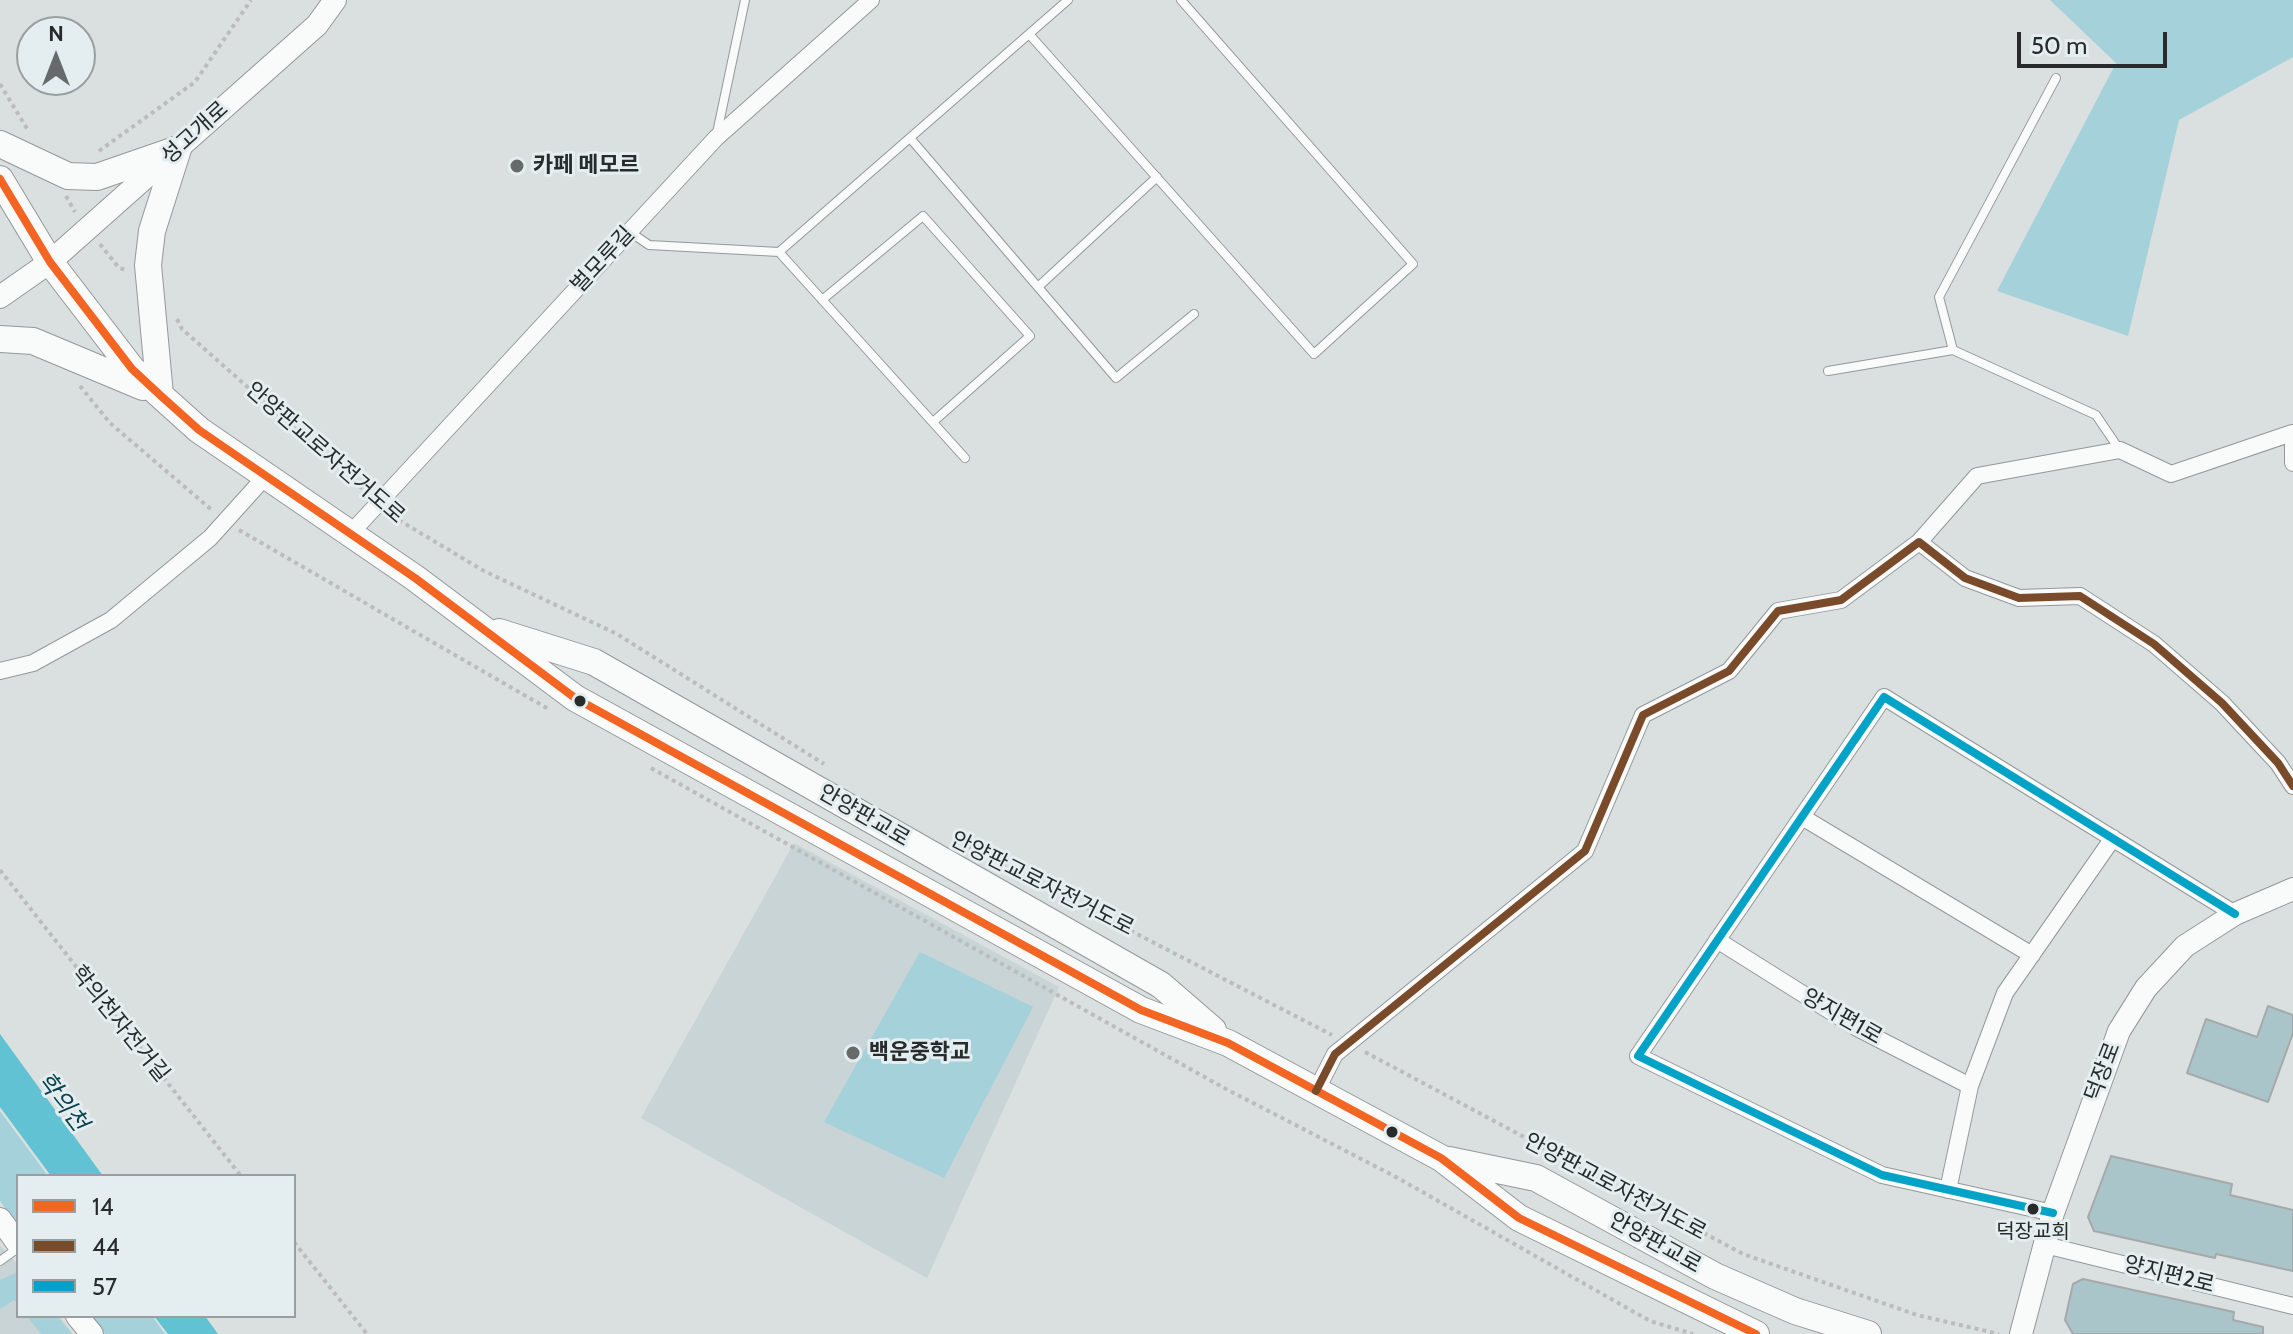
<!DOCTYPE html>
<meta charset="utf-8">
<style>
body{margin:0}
#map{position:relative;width:2293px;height:1334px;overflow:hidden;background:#dadfdf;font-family:Cabin,sans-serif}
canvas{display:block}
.legend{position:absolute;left:16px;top:1174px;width:280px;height:144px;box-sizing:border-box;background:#e4edef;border:2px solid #999fa1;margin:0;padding:10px 14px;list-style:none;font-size:24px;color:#282b2c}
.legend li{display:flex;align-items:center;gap:16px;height:40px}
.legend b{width:40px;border:2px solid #999fa1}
.north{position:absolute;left:16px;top:16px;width:80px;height:80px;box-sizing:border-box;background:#e4edef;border:2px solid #999fa1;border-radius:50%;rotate:0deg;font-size:22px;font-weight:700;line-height:32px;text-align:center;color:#282b2c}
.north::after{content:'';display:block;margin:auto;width:28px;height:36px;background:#666a6b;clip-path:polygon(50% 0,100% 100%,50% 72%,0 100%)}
.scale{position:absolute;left:2017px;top:32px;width:150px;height:36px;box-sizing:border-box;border:4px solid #282b2c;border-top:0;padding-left:10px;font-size:24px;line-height:28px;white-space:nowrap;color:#282b2c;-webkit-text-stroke:6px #e4edef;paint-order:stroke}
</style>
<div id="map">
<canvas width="2293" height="1334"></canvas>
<ul class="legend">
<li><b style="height:10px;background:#f26522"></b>14</li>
<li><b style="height:10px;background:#7a4b2a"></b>44</li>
<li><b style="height:10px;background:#02a3c6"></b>57</li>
</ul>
<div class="north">N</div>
<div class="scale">50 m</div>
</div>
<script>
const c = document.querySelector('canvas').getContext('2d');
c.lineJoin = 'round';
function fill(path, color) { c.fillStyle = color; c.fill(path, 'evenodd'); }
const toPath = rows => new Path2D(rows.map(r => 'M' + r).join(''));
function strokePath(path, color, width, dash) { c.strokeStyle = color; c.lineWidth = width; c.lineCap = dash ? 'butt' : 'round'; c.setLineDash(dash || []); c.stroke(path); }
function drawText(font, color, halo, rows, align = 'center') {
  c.font = font + ' Cabin,"Noto Sans KR",sans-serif'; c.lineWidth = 6; c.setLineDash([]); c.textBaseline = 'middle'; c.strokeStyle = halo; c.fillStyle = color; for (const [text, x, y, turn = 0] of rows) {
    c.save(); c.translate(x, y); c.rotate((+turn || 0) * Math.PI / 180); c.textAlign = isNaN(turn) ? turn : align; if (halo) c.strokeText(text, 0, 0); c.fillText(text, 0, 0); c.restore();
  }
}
fill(toPath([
 [794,843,1059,987,927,1278,641,1118],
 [0,1245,18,1265,18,1316,59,1316,73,1334,0,1334]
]), '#c8d4d6');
fill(toPath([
 [2050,0,2293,0,2293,57,2179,120,2128,336,1997,291,2116,63],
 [920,952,1033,1007,944,1178,824,1122],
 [0,1111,48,1176,18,1176,18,1226,0,1201],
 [18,1272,18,1304,14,1300,0,1309,0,1280],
 [27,1316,57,1316,72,1334,41,1334],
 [90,1316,152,1316,165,1334,105,1334]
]), '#a4d1da');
fill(toPath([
 [0,1034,103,1176,51,1176,0,1107],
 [154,1316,205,1316,218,1334,168,1334]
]), '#60c2d2');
const building = toPath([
 [2268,1006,2293,1015,2293,1033,2268,1102,2187,1073,2206,1019,2257,1037,2268,1006],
 [2111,1156,2232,1184,2230,1195,2293,1210,2293,1271,2216,1254,2215,1258,2094,1231,2088,1217,2111,1156],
 [2083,1279,2234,1312,2233,1320,2263,1327,2263,1334,2073,1334,2065,1320,2073,1284,2083,1279]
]);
fill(building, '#aac5ca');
strokePath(building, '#a5a9a9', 2);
const lane = toPath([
 [1029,34,1314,354,1413,264,1181,0],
 [717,133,745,0],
 [910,138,1116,378,1194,314],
 [630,232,649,245,779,252,965,458],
 [779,252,1068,0],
 [1038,287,1157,177],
 [822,300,923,216,1030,336,933,422],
 [1953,350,1939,297,2056,78],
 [1828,371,1953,350,2096,415,2119,449],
 [0,1261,18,1248]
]);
const street = toPath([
 [2293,433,2293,463],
 [349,535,716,138,871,0],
 [1919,542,1977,476,2120,450,2171,474,2292,433],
 [0,671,33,663,111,620,210,538,265,477],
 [1802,817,2032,955],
 [1717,940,1857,1028,1970,1086],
 [1316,1091,1335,1054,1585,851,1643,715,1729,671,1778,611,1841,600,1919,542,1965,578,2019,598,2080,596,2154,644,2222,703,2278,763,2293,786],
 [1948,1190,1970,1086,2005,993,2113,838],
 [2053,1213,1882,1175,1638,1056,1884,697,2235,914],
 [2045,1245,2293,1306]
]);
const secondary = toPath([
 [0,297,50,262,317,25,335,0],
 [0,1219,18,1244],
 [77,1316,92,1334],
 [2021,1334,2053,1213,2119,1031,2146,988,2185,946,2235,914,2293,889]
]);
const primary = toPath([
 [0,144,68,176,97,177,178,149],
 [0,179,50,262,132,369,160,395,199,430,415,578,575,698,1141,1010,1228,1043,1441,1158,1519,1218,1756,1334],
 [0,339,33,341,143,387],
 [160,395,148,265,152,231,178,149],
 [499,632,594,662,1161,985,1213,1030],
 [1449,1160,1536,1178,1715,1276,1795,1311,1868,1334]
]);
strokePath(lane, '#949898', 10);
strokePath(street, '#949898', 18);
strokePath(secondary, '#949898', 24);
strokePath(primary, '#949898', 28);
strokePath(toPath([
 [0,84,29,132],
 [99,151,195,82,251,0],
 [66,196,75,212],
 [100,244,119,268,127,270],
 [177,319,182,329,365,491],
 [80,386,110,423,213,511],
 [392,516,484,571,617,634,824,764],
 [239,530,550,710],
 [651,768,1226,1089,1396,1177,1650,1321,1693,1334],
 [967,846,1332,1035],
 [0,870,241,1176],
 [1365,1052,1743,1254,1917,1315,1999,1334],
 [294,1242,367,1334]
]), '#bbbdbd', 4, [4, 4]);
strokePath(lane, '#f9fafa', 8);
strokePath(street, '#f9fafa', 16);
strokePath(secondary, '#f9fafa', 22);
strokePath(primary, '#f9fafa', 26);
strokePath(toPath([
 [0,179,50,262,132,369,160,395,199,430,415,578,575,698,1141,1010,1228,1043,1441,1158,1519,1218,1756,1334]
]), '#f26522', 8);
strokePath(toPath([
 [1316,1091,1335,1054,1585,851,1643,715,1729,671,1778,611,1841,600,1919,542,1965,578,2019,598,2080,596,2154,644,2222,703,2278,763,2293,786]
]), '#7a4b2a', 8);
strokePath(toPath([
 [2053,1213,1882,1175,1638,1056,1884,697,2235,914]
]), '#02a3c6', 8);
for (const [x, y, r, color] of [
 [517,166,8,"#666a6b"],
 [580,701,7,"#282b2c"],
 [853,1053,8,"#666a6b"],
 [1392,1132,7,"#282b2c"],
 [2033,1209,7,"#282b2c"]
]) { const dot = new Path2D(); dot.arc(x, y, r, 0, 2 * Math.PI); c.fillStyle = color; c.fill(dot); strokePath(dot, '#e4edef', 3); }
drawText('20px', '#282b2c', '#e4edef', [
 ["덕장교회",2033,1232]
]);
drawText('22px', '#282b2c', '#e4edef', [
 ["성고개로",195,133,-42],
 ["벌모루길",603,260,-47],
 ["안양판교로자전거도로",325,453,41],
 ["안양판교로",864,816,30],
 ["안양판교로자전거도로",1042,884,27],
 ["양지편1로",1842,1017,30],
 ["학의천자전거길",120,1024,51],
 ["덕장로",2103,1072,-69],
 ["안양판교로자전거도로",1615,1187,28],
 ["안양판교로",1655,1243,29],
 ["양지편2로",2169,1275,14]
]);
drawText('bold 22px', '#282b2c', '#e4edef', [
 ["카페 메모르",533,166],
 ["백운중학교",869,1053]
], 'left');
drawText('italic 24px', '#09444e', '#e4edef', [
 ["학의천",62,1102,53]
]);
</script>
